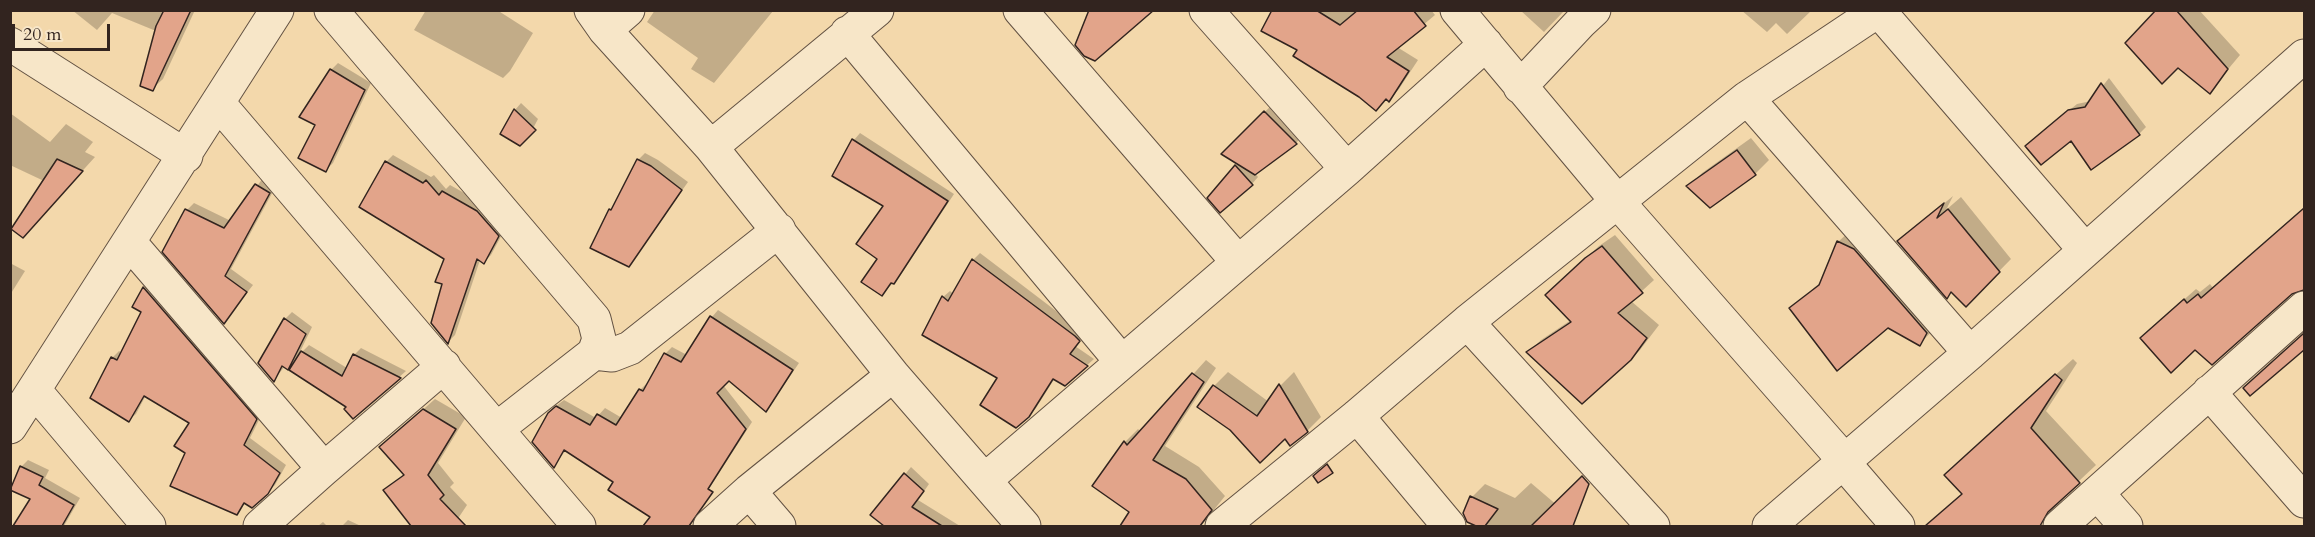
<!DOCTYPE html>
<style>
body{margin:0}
#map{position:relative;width:2315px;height:537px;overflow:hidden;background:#f3d8ab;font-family:Cardo,serif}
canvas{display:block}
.frame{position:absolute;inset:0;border:12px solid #32241f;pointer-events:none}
.scale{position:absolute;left:12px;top:24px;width:98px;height:27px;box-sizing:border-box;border:3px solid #32241f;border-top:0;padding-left:8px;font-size:18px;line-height:21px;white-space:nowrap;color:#32241f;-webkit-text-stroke:4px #f7e6c8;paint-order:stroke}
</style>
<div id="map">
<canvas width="2315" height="537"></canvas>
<div class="frame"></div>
<div class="scale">20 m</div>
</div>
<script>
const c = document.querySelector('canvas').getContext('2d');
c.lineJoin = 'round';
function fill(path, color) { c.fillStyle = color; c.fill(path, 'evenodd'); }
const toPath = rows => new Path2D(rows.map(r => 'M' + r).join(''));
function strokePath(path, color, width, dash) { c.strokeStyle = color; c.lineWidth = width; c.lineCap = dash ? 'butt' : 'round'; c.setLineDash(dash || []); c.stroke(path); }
fill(toPath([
 [72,10,195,10,163,79,152,89,156,31,112,13,97,30],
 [426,10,497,10,533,33,510,71,503,78,414,30],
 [655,10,772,10,773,11,714,83,691,69,698,58,647,22],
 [1270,10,1431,10,1435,15,1397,47,1418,60,1399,89,1389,100,1299,50],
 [1520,10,1564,10,1564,11,1544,32],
 [1741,10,1811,10,1811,11,1787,34,1776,23,1767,32],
 [2158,10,2199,10,2240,55,2209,92],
 [338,63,371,83,333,163,326,170,317,124,301,116,331,70],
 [2109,78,2146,127,2139,134,2091,168,2071,139,2034,139,2077,104,2091,101],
 [1278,99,1309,129,1296,143,1255,173,1258,177,1252,184,1209,198,1238,163,1223,153],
 [521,103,538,119,528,138,515,110],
 [10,113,50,142,66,124,93,142,85,152,95,157,36,222,44,181,10,165],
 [860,133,954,194,900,276,882,294,879,259,886,205,834,176,854,140],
 [1751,138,1769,160,1755,174,1710,206,1689,186,1702,173],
 [645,153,658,160,688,182,629,265,610,210,615,204,638,160],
 [393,155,431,177,434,175,446,189,450,185,484,204,505,229,491,255,484,262,480,260,455,335,448,342,444,284,445,258,386,162],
 [263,178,276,186,231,269,253,285,224,322,164,252,187,210,194,203,231,221],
 [1953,196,1946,210,1961,197,2011,259,1966,305,1952,291,1947,296,1899,241],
 [2304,209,2304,281,2212,363,2195,348,2153,327,2196,289,2200,292,2210,284,2213,288],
 [1850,231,1931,332,1920,344,1887,326,1791,308,1822,281,1838,242],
 [1615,235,1654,280,1631,301,1659,325,1640,350,1627,363,1528,352,1541,340,1571,320,1559,283,1599,246],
 [980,253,1085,333,1075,346,1094,359,1065,385,1055,378,1036,408,1028,416,943,297,950,291,954,294,973,260],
 [10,263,25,271,10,295],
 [151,282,263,412,250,438,286,465,275,485,267,493,246,502,237,513,187,453,191,423,146,395,136,414,129,420,112,358,119,351,122,353,143,311,134,307,144,288],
 [718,310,799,363,772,403,766,410,729,379,723,385,752,422,705,495,692,498,674,526,645,526,652,516,615,482,566,450,554,466,556,406,564,400,596,418,605,408,622,418,641,389,647,383,649,384,665,354,672,347,687,355,712,317],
 [292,312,312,327,298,356,309,345,347,368,354,355,361,348,406,371,354,417,348,407,295,361,288,368,285,366,274,380,285,319],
 [2073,359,2077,363,2046,411,2096,465,2062,497,2058,506,2042,522,2038,519,2031,526,1926,526,1963,493,1963,459],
 [1206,360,1216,368,1165,446,1199,467,1225,496,1201,526,1122,526,1132,511,1094,486,1125,442,1138,429,1141,432],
 [1228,372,1269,402,1281,385,1294,372,1321,417,1307,431,1285,437,1214,386],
 [435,399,466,417,438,463,454,483,450,487,467,505,453,526,412,526,385,491,405,473,381,447],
 [28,460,49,470,45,478,80,498,64,526,14,526,32,498,21,467],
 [911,467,929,484,918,500,960,526,900,526,874,513],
 [1531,483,1565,512,1557,526,1480,526,1468,521,1464,513,1472,497,1485,484,1515,498],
 [348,520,361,526,342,526],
 [323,522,327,526,318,526]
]), '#0003');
const building = toPath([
 [164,10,191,10,153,91,140,86,156,26,164,10],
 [1089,10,1154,10,1095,61,1084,56,1075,45,1089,10],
 [1272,10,1316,10,1340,25,1358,10,1413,10,1426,26,1387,57,1409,71,1389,102,1386,99,1376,111,1359,97,1293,56,1297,50,1261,31,1272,10],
 [2156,10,2176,10,2228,69,2210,94,2178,68,2162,84,2125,43,2156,10],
 [330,69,365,90,326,172,298,158,315,125,299,117,330,69],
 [2101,83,2140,135,2091,170,2071,141,2041,165,2025,146,2068,110,2085,107,2101,83],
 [514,109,536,130,520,146,500,134,514,109],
 [1264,111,1297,144,1255,175,1221,154,1264,111],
 [852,139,948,201,894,284,891,283,882,296,861,282,877,259,856,244,883,206,832,176,852,139],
 [1737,150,1756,175,1710,208,1686,186,1737,150],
 [57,159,83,171,23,238,11,229,57,159],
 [637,159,651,166,682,190,629,267,590,248,609,209,611,210,637,159],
 [385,161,423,183,426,180,439,195,442,191,477,211,499,236,484,264,477,259,448,344,431,323,442,284,435,282,444,259,359,207,385,161],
 [1235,165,1253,185,1220,213,1207,198,1235,165],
 [255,184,270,193,225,276,247,292,224,324,162,252,185,209,224,228,255,184],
 [1944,203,1937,218,1948,209,2000,272,1966,307,1951,292,1947,299,1897,241,1944,203],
 [2304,208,2304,290,2292,294,2212,365,2195,350,2171,373,2140,338,2184,299,2187,303,2198,294,2201,298,2304,208],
 [1837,241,1854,249,1927,333,1920,346,1888,328,1837,371,1789,308,1819,285,1837,241],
 [1602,246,1643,293,1618,313,1647,338,1631,360,1582,404,1526,352,1571,322,1545,295,1585,258,1602,246],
 [972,259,1075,336,1080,341,1070,354,1088,366,1065,386,1053,379,1029,417,1016,428,980,405,997,378,922,335,942,296,948,301,972,259],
 [143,287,257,419,244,445,280,473,268,494,252,508,244,503,237,515,170,486,185,453,174,446,189,423,144,396,129,422,90,398,111,357,117,360,141,312,132,307,143,287],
 [710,316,793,370,766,412,729,381,717,393,746,429,708,489,713,492,689,526,643,526,650,517,608,490,613,482,564,450,554,468,532,442,548,413,556,406,590,425,597,414,616,425,639,389,643,391,664,353,681,362,710,316],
 [284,318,306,334,288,370,282,366,274,382,258,363,284,318],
 [2304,333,2304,350,2250,396,2243,388,2304,333],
 [301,351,342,376,353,354,401,378,353,419,344,409,346,407,289,370,301,351],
 [1192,373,1204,382,1153,460,1186,479,1212,510,1200,526,1120,526,1129,512,1092,486,1124,441,1127,445,1192,373],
 [2055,374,2062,380,2031,428,2080,483,2048,512,2040,526,1925,526,1962,494,1944,475,2055,374],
 [1279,384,1308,432,1290,446,1285,439,1260,463,1230,430,1197,407,1213,385,1257,416,1279,384],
 [423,409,456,429,428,475,444,495,440,499,466,526,411,526,383,490,404,475,379,447,423,409],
 [1327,464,1333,473,1318,483,1313,476,1327,464],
 [20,466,43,477,39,485,74,505,62,526,13,526,30,499,10,490,20,466],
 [904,473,924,491,912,507,942,526,884,526,870,515,904,473],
 [1582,476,1589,484,1573,526,1531,526,1582,476],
 [1470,496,1498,509,1485,526,1476,526,1467,522,1463,513,1470,496]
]);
fill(building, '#e2a48a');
strokePath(building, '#32241f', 1.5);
const minor = toPath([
 [331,10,594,319,599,339,594,353,498,428],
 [591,10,605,30,711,147,893,375,1024,526],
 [1020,10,1238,262],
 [1206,10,1347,169],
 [1457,10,1617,201,1844,460,1843,462,1898,526],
 [1879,11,2085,250],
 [605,30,628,10],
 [847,33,1121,361],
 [10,44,186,156],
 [1520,87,1580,23,1594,10],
 [1747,98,1970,353],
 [219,104,579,526],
 [711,147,877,10],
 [130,243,324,469,260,526],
 [1467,322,1653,526],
 [594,353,612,355,630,348,779,230],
 [35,391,149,526],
 [2209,392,2304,501],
 [1357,416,1449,526],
 [10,427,277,10],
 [324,469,444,366],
 [985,480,1347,169,1486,44],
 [749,491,779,526],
 [2097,493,2126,526],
 [710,526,749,491,893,375],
 [1222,526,1357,416,1467,322,1747,98,1879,10],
 [1769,526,1970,353,2304,56],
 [2060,526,2304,308]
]);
strokePath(minor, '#625142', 35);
strokePath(minor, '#f7e6c8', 33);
</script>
